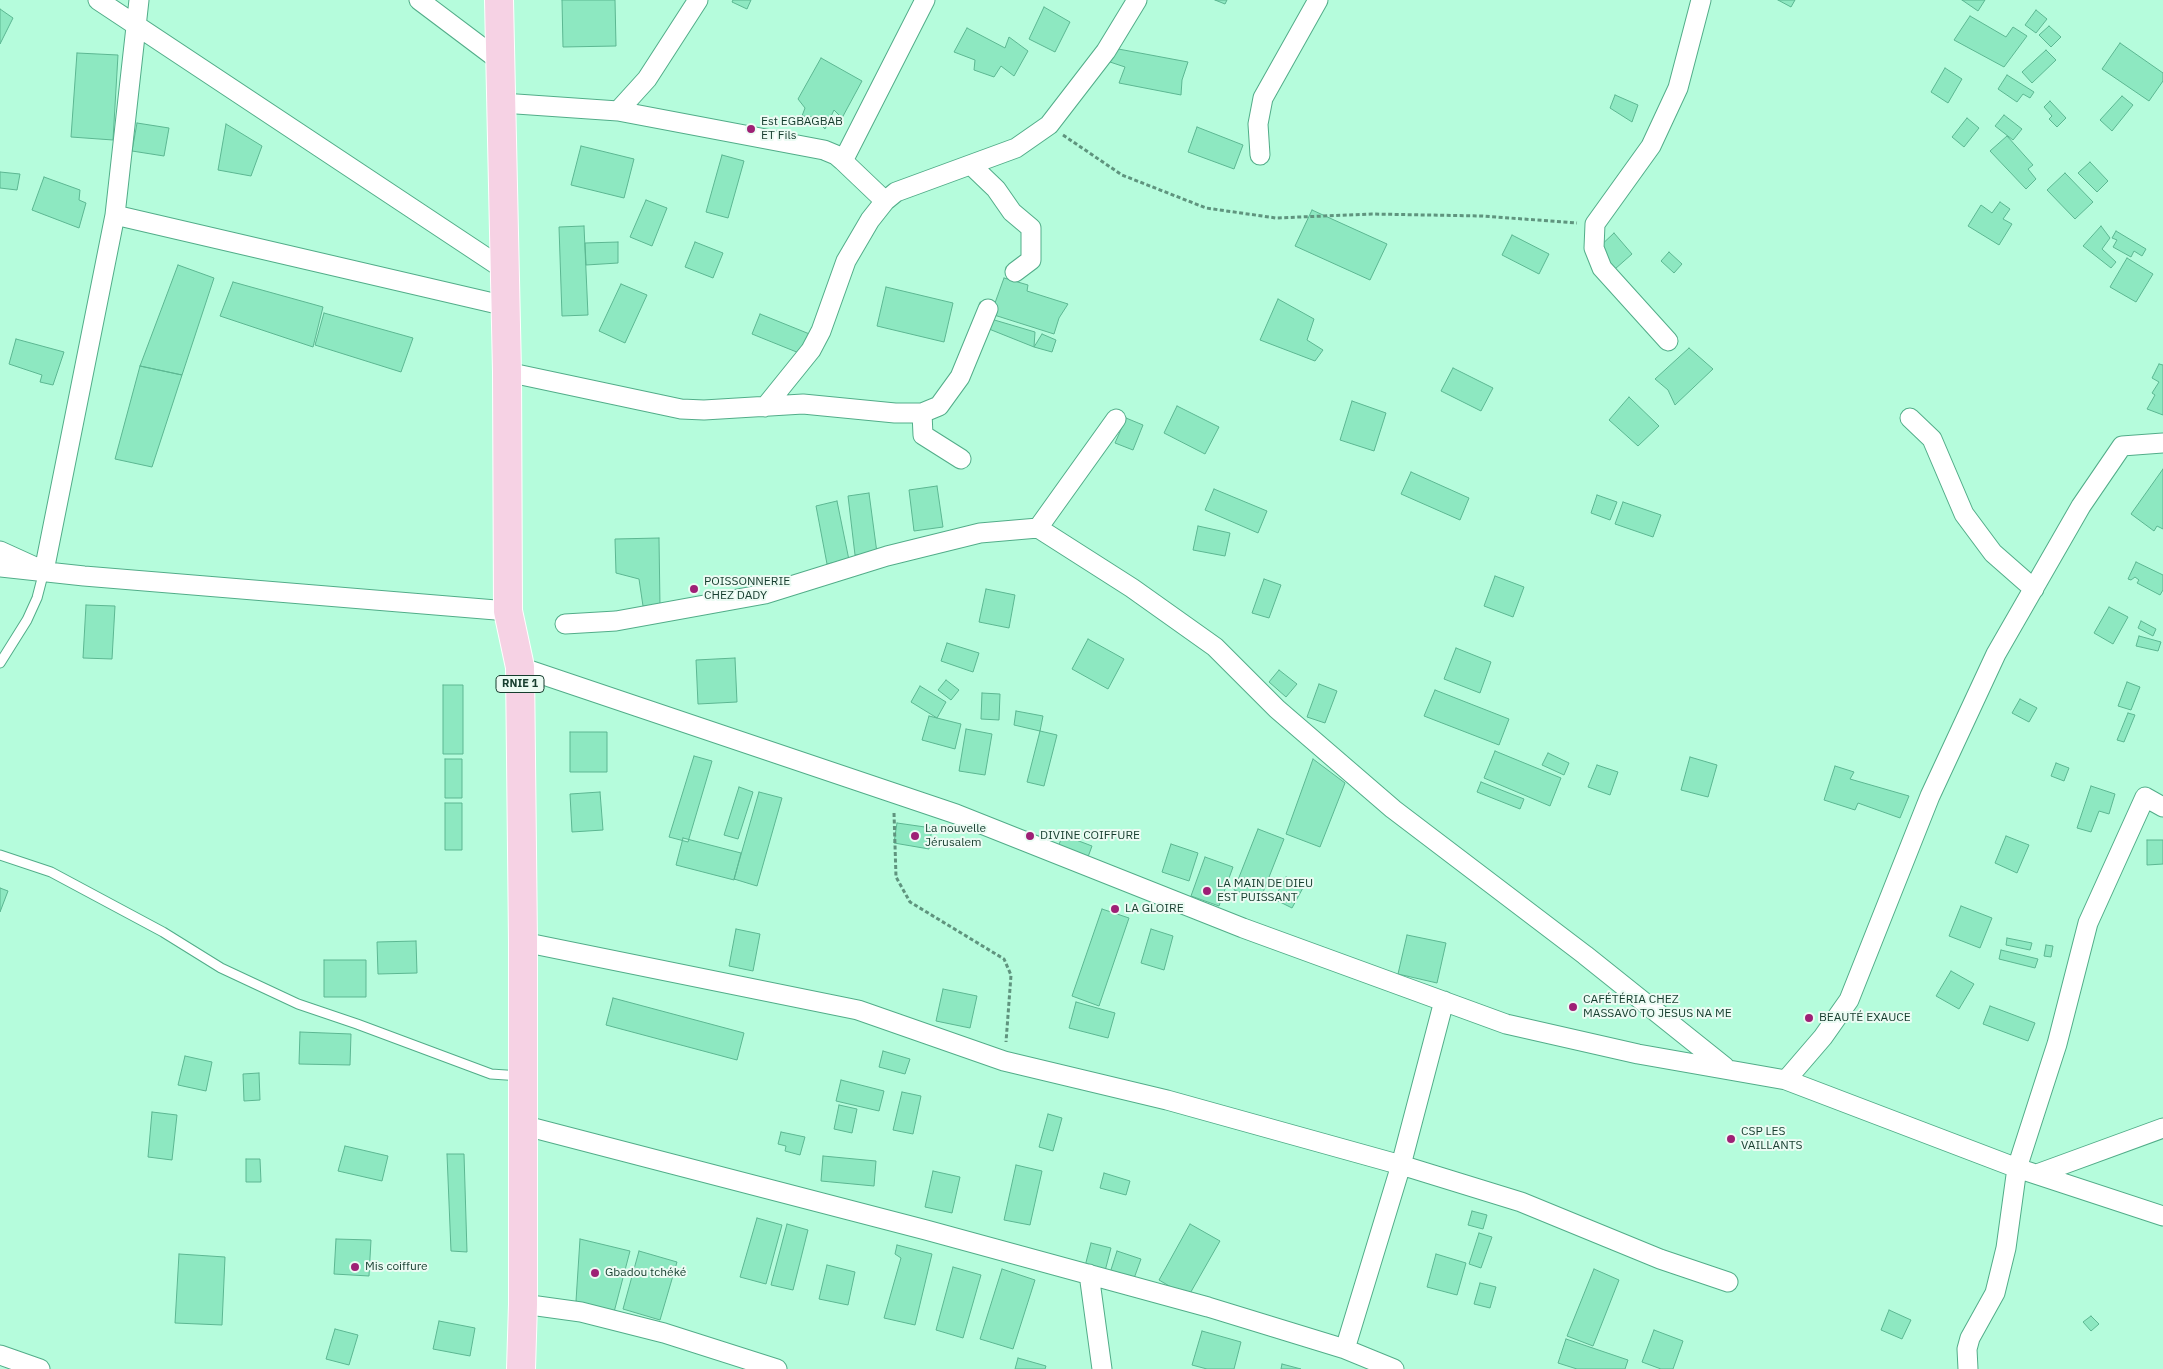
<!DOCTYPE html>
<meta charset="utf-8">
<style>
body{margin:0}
canvas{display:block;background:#b5fcdc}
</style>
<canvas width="2163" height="1369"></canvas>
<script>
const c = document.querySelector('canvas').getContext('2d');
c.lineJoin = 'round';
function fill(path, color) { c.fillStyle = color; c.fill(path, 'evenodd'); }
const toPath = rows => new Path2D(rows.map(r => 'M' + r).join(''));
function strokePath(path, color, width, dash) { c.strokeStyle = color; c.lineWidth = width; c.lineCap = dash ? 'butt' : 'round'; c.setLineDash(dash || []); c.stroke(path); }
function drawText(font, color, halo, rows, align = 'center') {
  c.font = font + ' "IBM Plex Sans",sans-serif'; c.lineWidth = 4; c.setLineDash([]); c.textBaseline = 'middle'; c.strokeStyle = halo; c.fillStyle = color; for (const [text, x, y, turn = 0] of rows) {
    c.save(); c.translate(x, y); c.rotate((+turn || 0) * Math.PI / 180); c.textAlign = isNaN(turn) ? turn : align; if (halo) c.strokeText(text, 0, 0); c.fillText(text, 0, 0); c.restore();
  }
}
const building = toPath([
 [562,0,615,0,616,46,563,47,562,0],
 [733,0,751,0,747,9,732,2,733,0],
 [1215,0,1227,0,1225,4,1215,0],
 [1778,0,1795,0,1791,7,1778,0],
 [1962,0,1985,0,1978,11,1962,0],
 [1044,7,1070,22,1055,52,1029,39,1044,7],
 [0,9,13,18,0,44,0,9],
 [2036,10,2047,19,2036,33,2025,25,2036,10],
 [1970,16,2006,37,2013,27,2027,36,2004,67,1954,40,1970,16],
 [2049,26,2061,37,2051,47,2039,35,2049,26],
 [967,28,1005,48,1009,37,1028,51,1014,76,1001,66,994,77,974,70,975,60,954,52,967,28],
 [2120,43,2163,73,2163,81,2149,101,2102,69,2120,43],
 [1113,48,1188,62,1182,80,1181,95,1119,83,1125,67,1110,62,1113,48],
 [2046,50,2056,60,2032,83,2022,72,2046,50],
 [77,53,118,55,113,140,71,137,77,53],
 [821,58,862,81,842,118,834,110,825,129,813,117,802,116,805,108,798,99,821,58],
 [1945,68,1962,79,1948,103,1931,92,1945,68],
 [2007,75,2034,92,2030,98,2023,94,2017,102,1998,89,2007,75],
 [1615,95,1638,105,1632,122,1610,108,1615,95],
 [2122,96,2133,105,2112,131,2100,120,2122,96],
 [2050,101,2066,118,2057,127,2049,119,2052,116,2044,107,2050,101],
 [2004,115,2022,129,2013,140,1995,126,2004,115],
 [1967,118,1979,128,1964,147,1952,137,1967,118],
 [137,123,169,128,164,156,132,151,137,123],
 [226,124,262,146,251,176,218,170,226,124],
 [1197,127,1243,145,1234,169,1188,152,1197,127],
 [2007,136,2033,165,2028,169,2036,179,2026,189,1990,151,2007,136],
 [581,146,634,159,624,198,571,185,581,146],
 [722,155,744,161,728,218,706,212,722,155],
 [2090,162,2108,181,2097,192,2078,173,2090,162],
 [0,172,20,174,17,190,0,188,0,172],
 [2065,173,2093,202,2075,219,2047,190,2065,173],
 [44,177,80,190,79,200,86,203,79,228,32,210,44,177],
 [646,200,667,208,652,246,630,237,646,200],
 [2000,202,2010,209,2003,219,2012,224,1999,245,1968,226,1981,205,1992,213,2000,202],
 [1312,210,1387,244,1370,280,1295,246,1312,210],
 [584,226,588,315,562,316,559,227,584,226],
 [2101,226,2110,238,2102,249,2116,262,2111,268,2083,246,2101,226],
 [2116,231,2146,249,2142,256,2134,251,2131,257,2113,247,2117,240,2112,238,2116,231],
 [1614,233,1632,254,1615,269,1597,249,1614,233],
 [1512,235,1549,254,1539,274,1502,255,1512,235],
 [618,242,618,263,586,265,585,243,618,242],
 [695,242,723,253,713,278,685,267,695,242],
 [1669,252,1682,264,1674,273,1661,261,1669,252],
 [2127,258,2153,274,2136,302,2110,287,2127,258],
 [178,265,214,278,182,375,140,366,178,265],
 [1004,278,1028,285,1027,291,1068,304,1059,318,1054,334,991,314,1004,278],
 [233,282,323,307,313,347,220,316,233,282],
 [621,284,647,295,625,343,599,331,621,284],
 [886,287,953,303,944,342,877,326,886,287],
 [1278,299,1314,319,1307,340,1323,350,1315,361,1260,340,1278,299],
 [324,313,413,338,401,372,315,345,324,313],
 [760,314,812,335,804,355,752,334,760,314],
 [991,319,1035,332,1034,347,984,327,991,319],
 [1042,334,1056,340,1052,352,1034,347,1042,334],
 [16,339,64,352,53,385,40,382,42,375,9,364,16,339],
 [1689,348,1713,369,1675,405,1668,390,1655,379,1689,348],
 [2159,364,2163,365,2163,415,2147,409,2155,395,2152,393,2159,382,2152,378,2159,364],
 [140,366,182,375,152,467,115,459,140,366],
 [1453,368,1493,388,1481,411,1441,391,1453,368],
 [1629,397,1659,426,1638,446,1609,420,1629,397],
 [1352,401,1386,413,1374,451,1340,440,1352,401],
 [1177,406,1219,427,1205,454,1164,433,1177,406],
 [1126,418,1143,425,1133,450,1115,443,1126,418],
 [2163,469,2163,529,2157,526,2154,531,2131,514,2163,469],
 [1411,472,1469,498,1460,520,1401,494,1411,472],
 [937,486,943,527,914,531,909,490,937,486],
 [1214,489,1267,511,1258,533,1205,510,1214,489],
 [869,493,877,553,855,555,848,496,869,493],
 [1597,495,1617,502,1610,520,1591,513,1597,495],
 [837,501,849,560,827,564,816,506,837,501],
 [1623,502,1661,515,1653,537,1615,524,1623,502],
 [1198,526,1230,533,1225,556,1193,550,1198,526],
 [659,538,660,606,643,606,639,579,616,573,615,539,659,538],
 [2136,562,2163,575,2163,590,2160,595,2137,583,2139,580,2135,577,2131,580,2128,579,2136,562],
 [1495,576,1524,587,1513,617,1484,606,1495,576],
 [1264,579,1281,585,1269,618,1252,613,1264,579],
 [986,589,1015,595,1009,628,979,622,986,589],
 [86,605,115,606,112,659,83,658,86,605],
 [2109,607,2128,617,2113,644,2094,633,2109,607],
 [2141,621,2156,629,2153,636,2138,628,2141,621],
 [2139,636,2161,642,2158,651,2136,646,2139,636],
 [1088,639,1124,659,1108,689,1072,669,1088,639],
 [947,643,979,653,973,672,941,661,947,643],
 [1456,648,1491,662,1480,693,1444,679,1456,648],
 [735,658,737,702,698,704,696,660,735,658],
 [1279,670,1297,684,1286,697,1269,682,1279,670],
 [946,680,959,690,951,700,938,690,946,680],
 [2127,682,2140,687,2131,710,2118,706,2127,682],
 [1319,684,1337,691,1325,723,1307,717,1319,684],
 [443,685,463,685,463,754,443,754,443,685],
 [920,686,946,702,937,718,911,702,920,686],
 [1435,690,1509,719,1499,745,1424,716,1435,690],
 [982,693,1000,694,999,720,981,719,982,693],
 [2020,699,2037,708,2029,722,2012,713,2020,699],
 [1016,711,1043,716,1040,731,1014,725,1016,711],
 [2128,713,2135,715,2124,742,2117,740,2128,713],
 [929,716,961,724,955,749,922,740,929,716],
 [966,729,992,734,985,775,959,771,966,729],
 [1040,731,1057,735,1044,786,1027,782,1040,731],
 [570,732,607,732,607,772,570,772,570,732],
 [1495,751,1561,778,1550,806,1484,778,1495,751],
 [1548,753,1569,763,1564,775,1542,765,1548,753],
 [694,756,712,761,688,842,669,837,694,756],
 [1690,757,1717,765,1708,797,1681,790,1690,757],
 [445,759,462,759,462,798,445,798,445,759],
 [1313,759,1345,783,1320,847,1286,834,1313,759],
 [2056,763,2069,768,2064,781,2051,776,2056,763],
 [1597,765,1618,772,1610,795,1588,787,1597,765],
 [1835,766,1854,772,1850,779,1909,796,1900,818,1858,803,1855,810,1824,800,1835,766],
 [1481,782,1524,799,1520,809,1477,792,1481,782],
 [2091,786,2115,794,2109,814,2099,811,2091,832,2077,828,2091,786],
 [739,787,753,792,738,839,724,835,739,787],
 [600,792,603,830,572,832,570,794,600,792],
 [759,792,782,798,757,886,734,879,759,792],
 [445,803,462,803,462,850,445,850,445,803],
 [897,823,932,828,929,849,894,843,897,823],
 [1258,829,1284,839,1260,900,1234,890,1258,829],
 [1063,835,1092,846,1084,868,1054,856,1063,835],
 [2006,836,2029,845,2017,873,1995,863,2006,836],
 [683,838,741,853,734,880,676,865,683,838],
 [2147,840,2163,840,2163,864,2147,865,2147,840],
 [1171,844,1198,853,1189,881,1162,872,1171,844],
 [1205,857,1233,867,1219,906,1191,896,1205,857],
 [1286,877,1304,886,1292,908,1274,899,1286,877],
 [0,888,8,891,0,912,0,888],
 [1961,906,1992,918,1980,948,1949,936,1961,906],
 [1102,909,1129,918,1099,1006,1072,996,1102,909],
 [736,929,760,934,753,971,729,966,736,929],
 [1151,929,1173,936,1164,970,1141,963,1151,929],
 [1407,935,1446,943,1437,983,1398,974,1407,935],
 [2007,938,2032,943,2030,950,2006,945,2007,938],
 [416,941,417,973,378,974,377,942,416,941],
 [2046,945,2053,946,2051,957,2044,956,2046,945],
 [2001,950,2038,959,2035,968,1999,959,2001,950],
 [324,960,366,960,366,997,324,997,324,960],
 [1951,971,1974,984,1959,1009,1936,996,1951,971],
 [943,989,977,996,970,1028,936,1021,943,989],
 [613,998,744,1033,737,1060,606,1025,613,998],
 [1076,1002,1115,1013,1108,1038,1069,1028,1076,1002],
 [1990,1006,2035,1023,2028,1041,1983,1024,1990,1006],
 [300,1032,351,1034,350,1065,299,1064,300,1032],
 [883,1051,910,1059,905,1074,879,1067,883,1051],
 [185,1056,212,1062,206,1091,178,1085,185,1056],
 [259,1073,260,1100,244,1101,243,1074,259,1073],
 [841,1080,884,1091,879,1111,836,1101,841,1080],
 [902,1092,921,1096,913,1134,893,1130,902,1092],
 [839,1105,857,1109,852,1133,834,1129,839,1105],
 [152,1112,177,1115,172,1160,148,1157,152,1112],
 [1048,1114,1062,1118,1053,1151,1039,1147,1048,1114],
 [781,1132,805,1137,800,1155,785,1151,786,1146,778,1144,781,1132],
 [345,1146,388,1156,382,1181,338,1171,345,1146],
 [447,1154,464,1154,467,1252,451,1251,447,1154],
 [823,1156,876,1161,874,1186,821,1181,823,1156],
 [246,1159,260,1159,261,1182,246,1182,246,1159],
 [1016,1165,1042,1171,1030,1225,1004,1220,1016,1165],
 [933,1171,960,1177,952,1213,925,1207,933,1171],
 [1104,1173,1130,1181,1126,1195,1100,1188,1104,1173],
 [1472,1211,1487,1215,1483,1229,1468,1225,1472,1211],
 [757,1218,782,1225,766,1284,740,1277,757,1218],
 [787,1224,808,1230,793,1290,771,1285,787,1224],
 [1190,1224,1220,1241,1188,1297,1159,1280,1190,1224],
 [1479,1233,1492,1237,1481,1268,1469,1264,1479,1233],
 [336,1239,371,1240,369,1276,334,1274,336,1239],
 [580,1239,630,1251,613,1316,576,1301,580,1239],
 [1091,1243,1111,1248,1104,1275,1084,1270,1091,1243],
 [897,1245,932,1254,915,1325,884,1318,901,1258,895,1254,897,1245],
 [639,1251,677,1262,660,1320,623,1309,639,1251],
 [1117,1251,1141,1259,1132,1284,1109,1276,1117,1251],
 [179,1254,225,1257,222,1325,175,1323,179,1254],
 [1436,1254,1466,1263,1457,1295,1427,1287,1436,1254],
 [827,1265,855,1272,848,1305,819,1299,827,1265],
 [953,1267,981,1275,963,1338,936,1330,953,1267],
 [1002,1269,1035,1280,1013,1349,980,1339,1002,1269],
 [1594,1269,1619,1280,1593,1346,1567,1336,1594,1269],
 [1480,1283,1496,1287,1490,1308,1474,1304,1480,1283],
 [1889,1310,1911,1320,1902,1339,1881,1330,1889,1310],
 [2091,1316,2099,1324,2091,1331,2083,1322,2091,1316],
 [439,1321,475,1328,470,1356,433,1349,439,1321],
 [335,1329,358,1335,349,1365,326,1359,335,1329],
 [1654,1330,1683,1341,1673,1369,1661,1369,1642,1362,1654,1330],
 [1202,1331,1241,1342,1234,1369,1207,1369,1192,1365,1202,1331],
 [1566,1339,1628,1360,1625,1369,1577,1369,1558,1363,1566,1339],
 [1018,1358,1046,1366,1045,1369,1015,1369,1018,1358],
 [1282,1364,1301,1369,1281,1369,1282,1364]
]);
fill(building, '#8de8c1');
strokePath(building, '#5cb792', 1);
const service = toPath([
 [0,663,27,620,37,598,44,571],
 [0,855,51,872,163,932,221,968,298,1004,357,1024,491,1074,521,1076]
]);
const minor = toPath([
 [98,0,505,270],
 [419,0,500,61],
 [502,103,618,111,824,150,836,155,843,161,885,201],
 [618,111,647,79,698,0],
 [1260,155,1258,124,1263,98,1318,0],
 [843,161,925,0],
 [971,165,996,189,1012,212,1031,228,1031,260,1015,272],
 [115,215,506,306],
 [1668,341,1602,268,1594,248,1595,224,1651,146,1678,88,1701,0],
 [507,372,681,409,704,410,803,404,895,413,922,413,939,406,960,377,988,309],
 [765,407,811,350,821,331,846,261,870,220,885,201,896,192,1016,148,1049,125,1106,51,1137,0],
 [922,413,923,435,961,459],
 [1910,418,1932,439,1964,514,1993,553,2034,589],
 [1038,528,1116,419],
 [0,551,44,571,115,215,139,0],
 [0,567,84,576,508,611],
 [565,624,616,621,765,594,887,556,980,533,1038,528,1132,588,1215,647,1277,709,1393,809,1585,955,1725,1067],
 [520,667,956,814,1243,928,1506,1024,1638,1054,1786,1080,2017,1168,2163,1216],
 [523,942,858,1010,1004,1061,1167,1100,1401,1165,1444,1001],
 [1786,1080,1823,1037,1849,1000,1930,796,1996,654,2081,506,2122,446,2163,443],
 [522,1125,926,1230,1208,1307,1345,1349,1394,1369],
 [2037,1174,2163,1128],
 [1089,1274,1102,1369],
 [523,1304,581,1312,664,1333,777,1369],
 [1345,1349,1401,1165,1521,1202,1660,1259,1728,1282],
 [0,1355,40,1369],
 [1968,1369,1967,1349,1970,1338,1995,1293,2006,1248,2017,1168,2057,1044,2088,923,2145,797,2163,807]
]);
const trunk = toPath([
 [499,0,507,372,508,611,520,667,523,942,523,1304,521,1369]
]);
strokePath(service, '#52ad89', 11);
strokePath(minor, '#52ad89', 21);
strokePath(trunk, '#fff', 30);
strokePath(toPath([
 [1063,135,1122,175,1206,208,1276,218,1372,214,1483,216,1577,223],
 [894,813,896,877,910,902,1004,959,1011,975,1006,1042]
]), '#5f947e', 3, [4, 2.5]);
strokePath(service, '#fff', 9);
strokePath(minor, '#fff', 19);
strokePath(trunk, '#f6d2e4', 28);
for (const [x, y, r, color] of [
 [751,129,5,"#9e2075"],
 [694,589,5,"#9e2075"],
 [915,836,5,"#9e2075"],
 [1030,836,5,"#9e2075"],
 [1207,891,5,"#9e2075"],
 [1115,909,5,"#9e2075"],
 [1573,1007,5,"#9e2075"],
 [1809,1018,5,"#9e2075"],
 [1731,1139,5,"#9e2075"],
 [355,1267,5,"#9e2075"],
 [595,1273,5,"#9e2075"]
]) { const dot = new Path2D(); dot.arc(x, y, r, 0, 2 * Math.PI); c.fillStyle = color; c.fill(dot); strokePath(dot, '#ebfbf3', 2); }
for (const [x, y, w] of [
 [520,684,48]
]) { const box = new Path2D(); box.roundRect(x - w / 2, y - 8.5, w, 17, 4); c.fillStyle = '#ebfbf3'; c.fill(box); strokePath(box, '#163d2e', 1); }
drawText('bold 11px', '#163d2e', null, [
 ["RNIE 1",520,684]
]);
drawText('12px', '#163d2e', '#ebfbf3', [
 ["Est EGBAGBAB",761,122],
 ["ET Fils",761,136],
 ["POISSONNERIE",704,582],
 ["CHEZ DADY",704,596],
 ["La nouvelle",925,829],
 ["Jérusalem",925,843],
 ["DIVINE COIFFURE",1040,836],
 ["LA MAIN DE DIEU",1217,884],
 ["EST PUISSANT",1217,898],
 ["LA GLOIRE",1125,909],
 ["CAFÉTÉRIA CHEZ",1583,1000],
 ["MASSAVO TO JESUS NA ME",1583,1014],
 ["BEAUTÉ EXAUCE",1819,1018],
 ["CSP LES",1741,1132],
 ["VAILLANTS",1741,1146],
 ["Mis coiffure",365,1267],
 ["Gbadou tchéké",605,1273]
], 'left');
</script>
